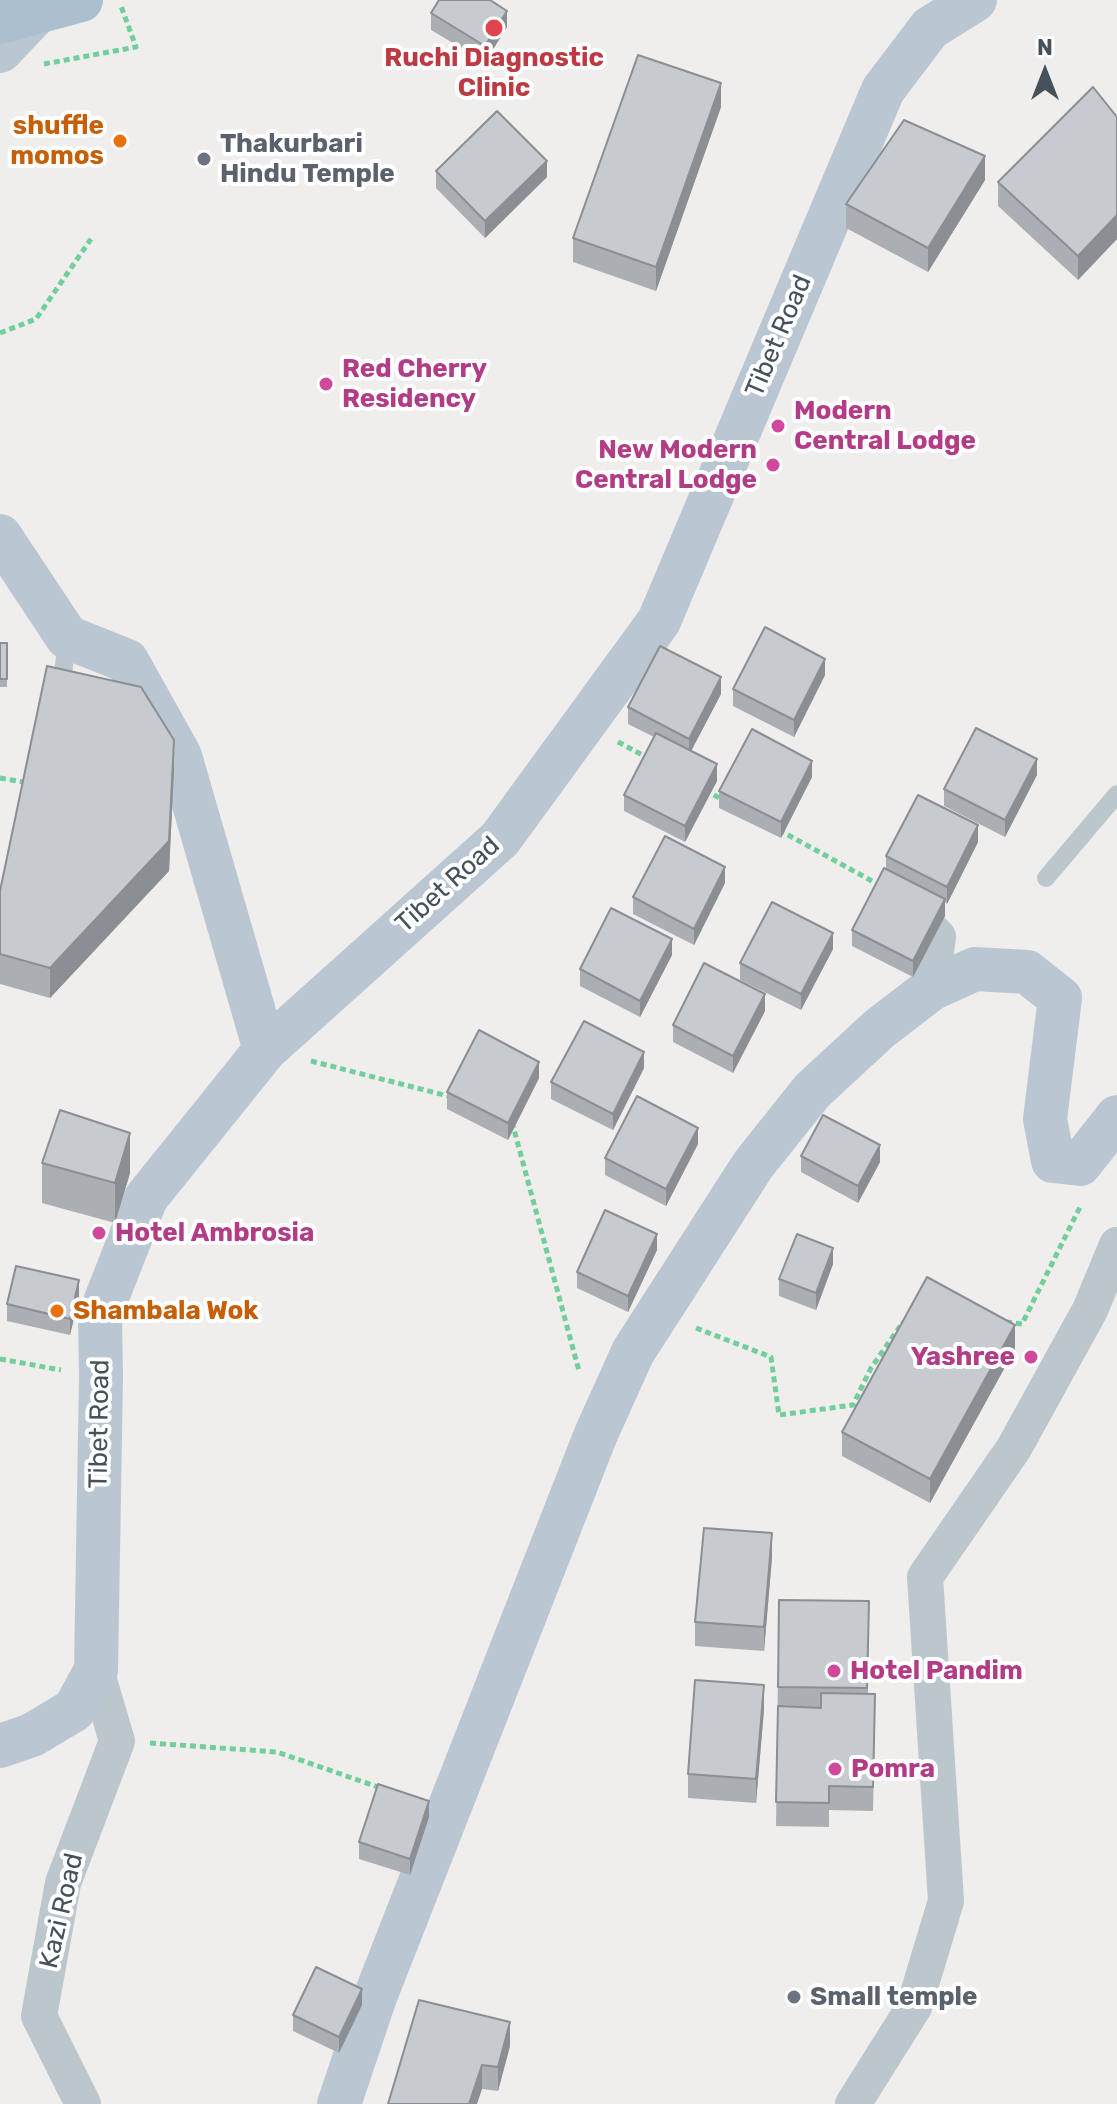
<!DOCTYPE html>
<style>
body{margin:0}
#map{position:relative;width:1117px;height:2104px;overflow:hidden;background:#f0eded;font-family:Rubik,sans-serif}
canvas{display:block}
.north{position:absolute;left:1005px;top:32px;width:80px;height:80px;-webkit-text-stroke:6px #fff;paint-order:stroke;rotate:0deg;font-size:22px;font-weight:700;line-height:32px;text-align:center;color:#45525b}
.north::after{content:'';display:block;margin:auto;width:28px;height:36px;background:#45525b;clip-path:polygon(50% 0,100% 100%,50% 72%,0 100%)}
</style>
<div id="map">
<canvas width="1117" height="2104"></canvas>
<div class="north">N</div>
</div>
<script>
const c = document.querySelector('canvas').getContext('2d');
c.lineJoin = 'round';
const toPath = rows => new Path2D(rows.map(r => 'M' + r).join(''));
function strokePath(path, color, width, dash) { c.strokeStyle = color; c.lineWidth = width; c.lineCap = dash ? 'butt' : 'round'; c.setLineDash(dash || []); c.stroke(path); }
function fill(path, color) { c.fillStyle = color; c.fill(path, 'evenodd'); }
function drawText(font, color, halo, rows, align = 'center') {
  c.font = font + ' Rubik,sans-serif'; c.lineWidth = 8; c.setLineDash([]); c.textBaseline = 'middle'; c.strokeStyle = halo; c.fillStyle = color; for (const [text, x, y, turn = 0] of rows) {
    c.save(); c.translate(x, y); c.rotate((+turn || 0) * Math.PI / 180); c.textAlign = isNaN(turn) ? turn : align; if (halo) c.strokeText(text, 0, 0); c.fillText(text, 0, 0); c.restore();
  }
}
strokePath(toPath([
 [44,64,136,47,121,6],
 [0,333,36,319,91,239],
 [618,742,648,758],
 [0,778,29,783],
 [705,790,725,801],
 [779,830,872,881],
 [311,1061,452,1097],
 [512,1122,579,1371],
 [1006,1322,1022,1324,1081,1205],
 [696,1328,771,1357,779,1415,853,1405,871,1368,903,1322],
 [0,1359,61,1370],
 [150,1743,277,1752,381,1788]
]), '#70cf9a', 5, [6, 4]);
strokePath(toPath([
 [61,694,67,637],
 [1046,878,1117,794]
]), '#bbc6cd', 18);
strokePath(toPath([
 [901,898,938,937,931,989],
 [83,2104,39,2016,63,1883,117,1741,96,1670],
 [853,2104,914,2007,946,1901,925,1577,1014,1448,1090,1310,1117,1245]
]), '#bbc6cd', 36);
strokePath(toPath([
 [0,51,38,11],
 [0,536,67,637,127,661,180,756,265,1050],
 [0,1746,32,1735,74,1710,96,1670,101,1377,100,1315,146,1198,265,1050,500,839,659,621,883,90,930,28,975,0],
 [339,2104,375,1997,596,1434,633,1352,753,1165,812,1091,879,1029,931,989,975,969,1027,972,1060,998,1045,1119,1053,1161,1080,1164,1117,1117]
]), '#bac7d2', 44);
strokePath(toPath([
 [0,22,81,0]
]), '#acbfce', 44);
fill(toPath([
 [431,13,507,27,485,62,431,30],
 [721,107,656,291,573,262,573,238],
 [1117,117,1117,239,1078,280,998,206,998,182],
 [436,171,547,177,485,238,436,188],
 [985,180,928,272,846,228,846,204],
 [0,643,7,643,7,687,0,687],
 [825,675,794,737,733,706,733,689],
 [721,694,691,751,717,781,685,842,624,811,624,795,654,737,628,724,628,707],
 [174,770,169,871,50,998,0,984,0,891],
 [1037,775,1005,837,944,806,944,789],
 [812,777,781,838,719,808,719,791],
 [978,842,947,904,945,902,945,916,913,977,852,946,852,930,886,869,886,856],
 [725,883,694,945,633,914,633,897],
 [833,949,801,1010,740,980,740,963],
 [672,955,640,1017,580,986,580,969],
 [765,1011,733,1073,673,1042,673,1025],
 [644,1068,613,1130,551,1099,551,1082],
 [539,1078,508,1140,447,1109,447,1092],
 [698,1144,666,1206,605,1175,605,1158],
 [801,1156,880,1162,858,1203,801,1172],
 [42,1163,130,1173,115,1223,42,1203],
 [657,1250,628,1312,577,1288,577,1272],
 [833,1264,816,1310,779,1296,779,1279],
 [79,1297,70,1335,7,1321,7,1304],
 [1015,1349,930,1503,842,1456,842,1432],
 [772,1557,764,1651,695,1646,695,1622],
 [779,1600,869,1601,868,1694,875,1718,873,1811,829,1810,829,1827,776,1826],
 [764,1709,756,1803,688,1798,688,1774],
 [429,1817,410,1875,359,1859,359,1842],
 [419,2000,510,2046,498,2091,482,2089],
 [362,2005,339,2053,293,2031,293,2015]
]), '#abafb3');
fill(toPath([
 [507,11,507,27,485,62,485,46],
 [721,83,721,107,656,291,656,267],
 [985,156,985,180,928,272,928,248],
 [547,161,547,177,485,238,485,221],
 [1117,215,1117,239,1078,280,1078,256],
 [825,659,825,675,794,737,794,720],
 [721,677,721,694,689,755,689,739],
 [174,740,174,770,169,871,50,998,50,968],
 [1037,759,1037,775,1005,837,1005,820],
 [812,761,812,777,781,838,781,822],
 [717,764,717,781,685,842,685,826],
 [978,825,978,842,947,904,947,887],
 [725,867,725,883,694,945,694,929],
 [945,899,945,916,913,977,913,961],
 [833,933,833,949,801,1010,801,994],
 [672,939,672,955,640,1017,640,1001],
 [765,994,765,1011,733,1073,733,1056],
 [644,1052,644,1068,613,1130,613,1114],
 [539,1062,539,1078,508,1140,508,1123],
 [698,1128,698,1144,666,1206,666,1189],
 [130,1133,130,1173,115,1223,115,1183],
 [880,1145,880,1162,858,1203,858,1186],
 [657,1234,657,1250,628,1312,628,1296],
 [833,1248,833,1264,816,1310,816,1293],
 [79,1280,79,1297,70,1335,70,1319],
 [1015,1325,1015,1349,930,1503,930,1479],
 [772,1533,772,1557,764,1651,764,1627],
 [764,1685,764,1709,756,1803,756,1779],
 [429,1801,429,1817,410,1875,410,1859],
 [362,1989,362,2005,339,2053,339,2037],
 [510,2022,510,2046,498,2091,498,2067],
 [482,2065,482,2089,477,2104,469,2104]
]), '#8b8e92');
const building = toPath([
 [439,0,490,0,507,11,485,46,431,13,439,0],
 [638,55,721,83,656,267,573,238,638,55],
 [1093,87,1117,117,1117,215,1078,256,998,182,1093,87],
 [497,111,547,161,485,221,436,171,497,111],
 [904,120,985,156,928,248,846,204,904,120],
 [765,627,825,659,794,720,733,689,765,627],
 [0,643,7,643,7,679,0,679,0,643],
 [660,646,721,677,689,739,628,707,660,646],
 [47,666,141,687,174,740,169,841,50,968,0,954,0,891,47,666],
 [976,728,1037,759,1005,820,944,789,976,728],
 [752,729,812,761,781,822,719,791,752,729],
 [656,733,717,764,685,826,624,795,656,733],
 [918,795,978,825,947,887,886,856,918,795],
 [665,836,725,867,694,929,633,897,665,836],
 [884,868,945,899,913,961,852,930,884,868],
 [772,902,833,933,801,994,740,963,772,902],
 [611,908,672,939,640,1001,580,969,611,908],
 [704,963,765,994,733,1056,673,1025,704,963],
 [584,1021,644,1052,613,1114,551,1082,584,1021],
 [479,1030,539,1062,508,1123,447,1092,479,1030],
 [637,1096,698,1128,666,1189,605,1158,637,1096],
 [60,1110,130,1133,115,1183,42,1163,60,1110],
 [823,1115,880,1145,858,1186,801,1156,823,1115],
 [605,1210,657,1234,628,1296,577,1272,605,1210],
 [797,1234,833,1248,816,1293,779,1279,797,1234],
 [16,1266,79,1280,70,1319,7,1304,16,1266],
 [927,1277,1015,1325,930,1479,842,1432,927,1277],
 [704,1528,772,1533,764,1627,695,1622,704,1528],
 [779,1600,869,1601,867,1688,778,1687,779,1600],
 [695,1680,764,1685,756,1779,688,1774,695,1680],
 [821,1693,875,1694,873,1787,829,1786,829,1803,776,1802,778,1706,821,1708,821,1693],
 [378,1784,429,1801,410,1859,359,1842,378,1784],
 [316,1967,362,1989,339,2037,293,2015,316,1967],
 [419,2000,510,2022,498,2067,482,2065,469,2104,388,2104,419,2000]
]);
fill(building, '#c7cbd0');
strokePath(building, '#8b8e92', 2);
for (const [x, y, r, color] of [
 [494,28,10,"#e0444e"],
 [120,141,8,"#e8710a"],
 [204,159,8,"#6b7280"],
 [326,384,8,"#d1479c"],
 [778,426,8,"#d1479c"],
 [773,465,8,"#d1479c"],
 [99,1233,8,"#d1479c"],
 [57,1311,8,"#e8710a"],
 [1031,1357,8,"#d1479c"],
 [834,1671,8,"#d1479c"],
 [835,1769,8,"#d1479c"],
 [794,1997,8,"#6b7280"]
]) { const dot = new Path2D(); dot.arc(x, y, r, 0, 2 * Math.PI); c.fillStyle = color; c.fill(dot); strokePath(dot, '#fff', 3); }
drawText('bold 26px', '#be3a42', '#fff', [
 ["Ruchi Diagnostic",494,58],
 ["Clinic",494,88]
]);
drawText('bold 26px', '#c56008', '#fff', [
 ["shuffle",104,126],
 ["momos",104,156],
 ["Shambala Wok",73,1311,"left"]
], 'right');
drawText('bold 26px', '#5b616d', '#fff', [
 ["Thakurbari",220,144],
 ["Hindu Temple",220,174],
 ["Small temple",810,1997]
], 'left');
drawText('26px', '#45525b', '#fff', [
 ["Tibet Road",779,336,-67],
 ["Tibet Road",448,885,-42],
 ["Tibet Road",100,1424,-89],
 ["Kazi Road",62,1911,-77]
]);
drawText('bold 26px', '#b23c85', '#fff', [
 ["Red Cherry",342,369],
 ["Residency",342,399],
 ["Modern",794,411],
 ["Central Lodge",794,441],
 ["New Modern",757,450,"right"],
 ["Central Lodge",757,480,"right"],
 ["Hotel Ambrosia",115,1233],
 ["Yashree",1015,1357,"right"],
 ["Hotel Pandim",850,1671],
 ["Pomra",851,1769]
], 'left');
</script>
